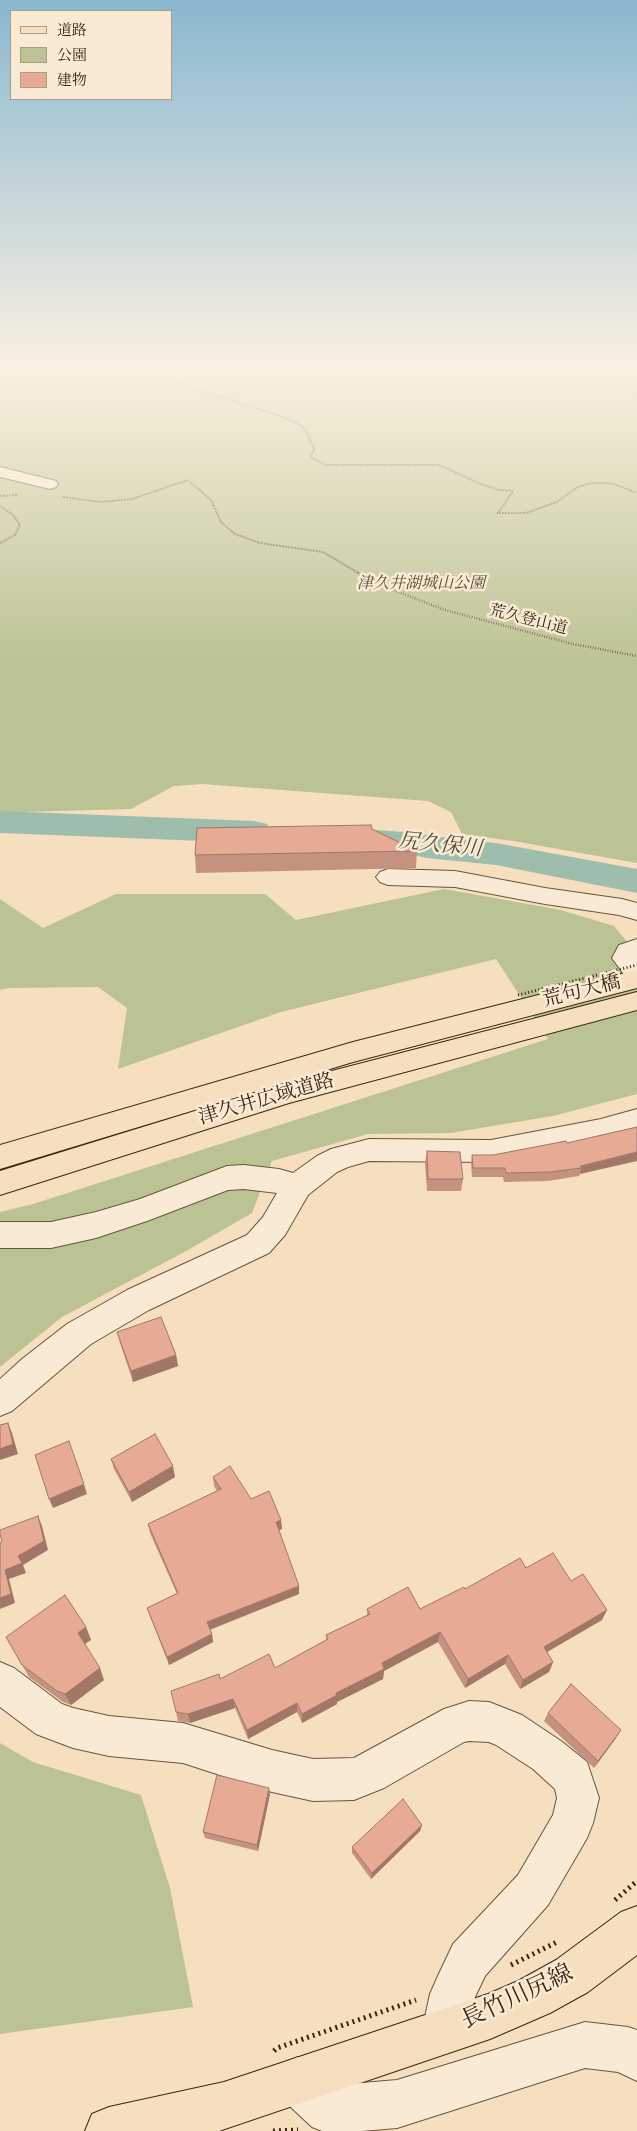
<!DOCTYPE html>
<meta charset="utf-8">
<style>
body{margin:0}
#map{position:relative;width:637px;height:2131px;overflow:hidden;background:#f6dfbe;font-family:Vollkorn,"Noto Serif JP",serif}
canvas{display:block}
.legend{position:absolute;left:10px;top:10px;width:162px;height:90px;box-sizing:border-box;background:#f9ead5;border:1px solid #ac9c87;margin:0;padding:6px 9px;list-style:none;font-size:15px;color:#382713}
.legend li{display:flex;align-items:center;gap:10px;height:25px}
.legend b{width:25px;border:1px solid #ac9c87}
</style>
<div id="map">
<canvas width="637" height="2131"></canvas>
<ul class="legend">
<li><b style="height:6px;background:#f6dfbe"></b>道路</li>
<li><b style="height:14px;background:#bbc293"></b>公園</li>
<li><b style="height:14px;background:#e6aa95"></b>建物</li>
</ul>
</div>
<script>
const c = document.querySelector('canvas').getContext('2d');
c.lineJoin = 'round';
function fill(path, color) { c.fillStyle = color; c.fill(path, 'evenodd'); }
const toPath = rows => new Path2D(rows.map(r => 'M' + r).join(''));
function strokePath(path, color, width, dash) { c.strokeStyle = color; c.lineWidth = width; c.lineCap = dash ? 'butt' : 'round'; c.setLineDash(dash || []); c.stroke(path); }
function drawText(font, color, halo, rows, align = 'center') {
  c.font = font + ' Vollkorn,"Noto Serif JP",serif'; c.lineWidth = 5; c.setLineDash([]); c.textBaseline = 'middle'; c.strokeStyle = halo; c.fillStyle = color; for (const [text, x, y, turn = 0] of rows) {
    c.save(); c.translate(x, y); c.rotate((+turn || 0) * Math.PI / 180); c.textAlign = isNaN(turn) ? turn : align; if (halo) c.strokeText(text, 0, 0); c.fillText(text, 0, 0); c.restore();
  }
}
fill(toPath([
 [0,371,637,371,637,863,513,841,462,834,451,812,428,801,202,784,174,786,131,809,22,812,0,822],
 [444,889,561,910,614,926,637,954,637,1094,553,1116,451,1133,368,1134,272,1161,252,1213,188,1250,62,1317,0,1367,0,1212,33,1204,548,1039,496,959,281,1012,118,1069,127,1008,98,987,9,988,0,990,0,899,43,928,116,894,265,894,296,920],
 [0,1743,33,1762,141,1795,170,1888,193,2007,0,2034]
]), '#bbc293');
fill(toPath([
 [0,811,254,821,267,824,272,832,267,840,254,843,0,833,0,811],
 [345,828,419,833,432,836,496,843,637,869,637,893,496,865,427,858,414,855,345,850,332,847,327,839,332,831,345,828]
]), '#9ebdac');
const minor = toPath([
 [0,467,56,481,58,484,56,487,50,489,0,477,0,467],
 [388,869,455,871,545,888,622,899,637,903,637,920,619,915,545,904,455,887,388,885,380,882,376,877,380,872,388,869],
 [637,939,637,983,628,980,612,958,619,945,637,939],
 [637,1109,637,1131,601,1141,491,1162,369,1161,348,1167,337,1172,308,1195,285,1235,269,1253,149,1310,91,1344,12,1411,0,1416,0,1379,22,1359,67,1324,127,1290,247,1235,263,1217,277,1193,244,1189,228,1190,147,1221,96,1238,51,1248,0,1248,0,1222,51,1222,96,1212,140,1199,227,1166,244,1165,279,1169,293,1173,317,1156,331,1149,369,1139,491,1140,601,1119,637,1109],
 [0,1662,14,1668,62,1704,73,1708,109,1716,183,1723,272,1750,313,1759,354,1758,444,1709,469,1701,489,1702,522,1715,561,1741,587,1762,599,1798,593,1823,587,1838,548,1905,485,1976,475,1997,468,2031,461,2047,445,2054,429,2047,422,2031,430,1994,437,1978,453,1944,518,1875,553,1815,557,1798,555,1789,533,1769,496,1745,489,1742,469,1741,464,1742,384,1788,354,1800,313,1801,272,1792,183,1763,109,1756,73,1748,36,1734,0,1707,0,1662],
 [585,2022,628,2027,637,2030,637,2081,618,2072,585,2068,397,2128,361,2131,322,2131,312,2127,281,2098,274,2081,281,2064,298,2057,315,2064,338,2085,397,2080,585,2022]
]);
const major = toPath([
 [637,970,637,988,353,1062,0,1169,0,1145,353,1042,637,970],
 [637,992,637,1010,289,1103,0,1195,0,1171,289,1082,637,992],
 [637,1906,637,1955,588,1992,550,2013,490,2039,219,2131,85,2131,92,2114,109,2107,224,2082,488,1994,518,1981,556,1960,621,1912,637,1906]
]);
strokePath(minor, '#68553e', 2);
strokePath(major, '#382713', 2);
strokePath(toPath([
 [62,371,119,372,159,377,280,416,299,424,306,430,314,449,311,457,325,465,440,465,478,483,499,490,513,491,498,513,526,513,557,502,578,487,591,483,611,483,637,493],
 [0,496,17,495],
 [63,497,101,502,132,499,188,480,211,500,221,522,235,534,260,543,323,552,360,574],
 [0,506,13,515,20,525,15,535,0,543]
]), '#382713', 2, [0.5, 1]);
strokePath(toPath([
 [358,573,375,583,445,610,573,644,637,656]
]), '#382713', 2.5, [0.5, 2]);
strokePath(toPath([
 [615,1900,637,1881],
 [511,1965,557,1942],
 [274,2051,277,2048,416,2000],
 [273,2131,298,2130]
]), '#382713', 5, [2, 4]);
fill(minor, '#f9ead5');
fill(major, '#f6dfbe');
strokePath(toPath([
 [518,995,637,965]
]), '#382713', 3, [1, 2.5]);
fill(toPath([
 [372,829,417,851,416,868,196,873,195,855],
 [637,1127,580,1174,579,1176,548,1181,504,1182,503,1177,472,1177,471,1164,472,1155,493,1155,567,1143],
 [427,1151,463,1179,461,1191,427,1191,425,1163],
 [117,1332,176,1355,178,1366,133,1382,120,1343],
 [111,1459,175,1477,132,1502,114,1469],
 [213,1477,251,1499,281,1520,282,1529,279,1530,299,1594,210,1630,212,1634,213,1642,169,1665,150,1616,147,1608,177,1594,150,1533,148,1524,217,1491,214,1486],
 [526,1568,571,1581,602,1620,547,1652,553,1662,549,1672,520,1689,505,1664,465,1688,438,1642,384,1671,383,1679,337,1702,337,1704,302,1723,297,1712,248,1739,235,1708,190,1723,178,1721,176,1712,220,1679,275,1668,326,1640,326,1635,367,1615,367,1609,420,1609,465,1589],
 [86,1627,91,1640,85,1644,104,1680,71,1705,63,1702,29,1677,6,1637],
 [548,1713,616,1738,594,1768,544,1721],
 [270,1794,258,1851,205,1838,203,1832],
 [422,1825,420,1831,371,1879,352,1853,352,1847]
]), '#c69280');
fill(toPath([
 [637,1152,637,1161,580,1174,581,1168,581,1166],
 [176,1355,178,1366,133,1382,131,1371],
 [8,1423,12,1433,18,1454,0,1460,0,1449],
 [173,1466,175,1477,132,1502,129,1492],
 [84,1484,87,1494,53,1508,49,1499],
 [38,1516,42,1526,48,1550,23,1565,26,1573,9,1579,15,1603,0,1609,0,1598,5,1570,18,1556],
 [281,1520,282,1529,276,1531,276,1522],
 [299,1586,299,1594,208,1630,207,1622],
 [607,1610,602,1620,540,1656,544,1647],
 [86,1627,91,1640,83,1645,78,1633],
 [440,1632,438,1642,384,1671,383,1679,337,1702,337,1704,302,1723,302,1714,382,1663],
 [212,1634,213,1642,169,1665,167,1657],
 [508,1655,505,1664,465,1688,468,1679],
 [553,1662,549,1672,520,1689,523,1680],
 [100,1668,104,1680,71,1705,65,1694],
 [233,1699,235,1708,190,1723,188,1714],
 [297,1703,297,1712,248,1739,247,1730],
 [621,1730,616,1738,594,1768,598,1761],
 [269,1788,270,1794,258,1851,257,1845],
 [422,1825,420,1831,371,1879,372,1873]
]), '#a17768');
const building = toPath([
 [371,825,372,829,417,851,195,855,197,828,371,825],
 [637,1127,637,1152,581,1166,581,1168,550,1172,506,1173,505,1168,473,1168,472,1155,493,1155,566,1141,567,1143,637,1127],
 [427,1151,460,1152,463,1179,428,1179,427,1151],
 [161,1317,176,1355,131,1371,117,1332,161,1317],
 [8,1423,13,1444,0,1449,0,1425,8,1423],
 [155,1434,173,1466,129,1492,111,1459,155,1434],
 [69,1441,84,1484,49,1499,35,1455,69,1441],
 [230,1466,251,1499,269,1491,281,1520,276,1522,299,1586,207,1622,212,1634,167,1657,147,1608,178,1593,148,1524,221,1489,213,1477,230,1466],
 [38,1516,44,1541,18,1556,22,1563,5,1570,11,1594,0,1598,0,1543,2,1542,0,1534,0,1530,38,1516],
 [553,1553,571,1581,583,1574,607,1610,544,1647,553,1662,523,1680,508,1655,468,1679,440,1632,382,1663,384,1669,336,1693,337,1695,302,1714,297,1703,247,1730,233,1699,188,1714,176,1712,171,1691,219,1674,220,1679,269,1654,275,1668,328,1639,326,1635,370,1614,367,1609,408,1587,420,1609,464,1587,465,1589,520,1558,526,1568,553,1553],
 [65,1595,86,1627,78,1633,100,1668,65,1694,57,1691,22,1665,6,1637,65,1595],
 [571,1684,621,1730,598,1761,548,1713,571,1684],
 [217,1775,269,1788,257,1845,203,1832,217,1775],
 [403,1799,422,1825,372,1873,352,1847,403,1799]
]);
fill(building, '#e6aa95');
strokePath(building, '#a17768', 1);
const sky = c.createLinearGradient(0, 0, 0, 669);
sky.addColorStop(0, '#8ab8d0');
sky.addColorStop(0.55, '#fbf1e2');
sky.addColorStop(1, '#fbf1e200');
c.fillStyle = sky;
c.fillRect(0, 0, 637, 669);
drawText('italic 16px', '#594e33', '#f9ead5', [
 ["津久井湖城山公園",421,585]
]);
drawText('16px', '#382713', '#f9ead5', [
 ["荒久登山道",528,621,14]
]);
drawText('20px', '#382713', '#f9ead5', [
 ["荒句大橋",582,993,-14],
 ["津久井広域道路",267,1101,-16]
]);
drawText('italic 21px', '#524c39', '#f9ead5', [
 ["尻久保川",440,847,6]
]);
drawText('24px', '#382713', '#f9ead5', [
 ["長竹川尻線",518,1999,-25]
]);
</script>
